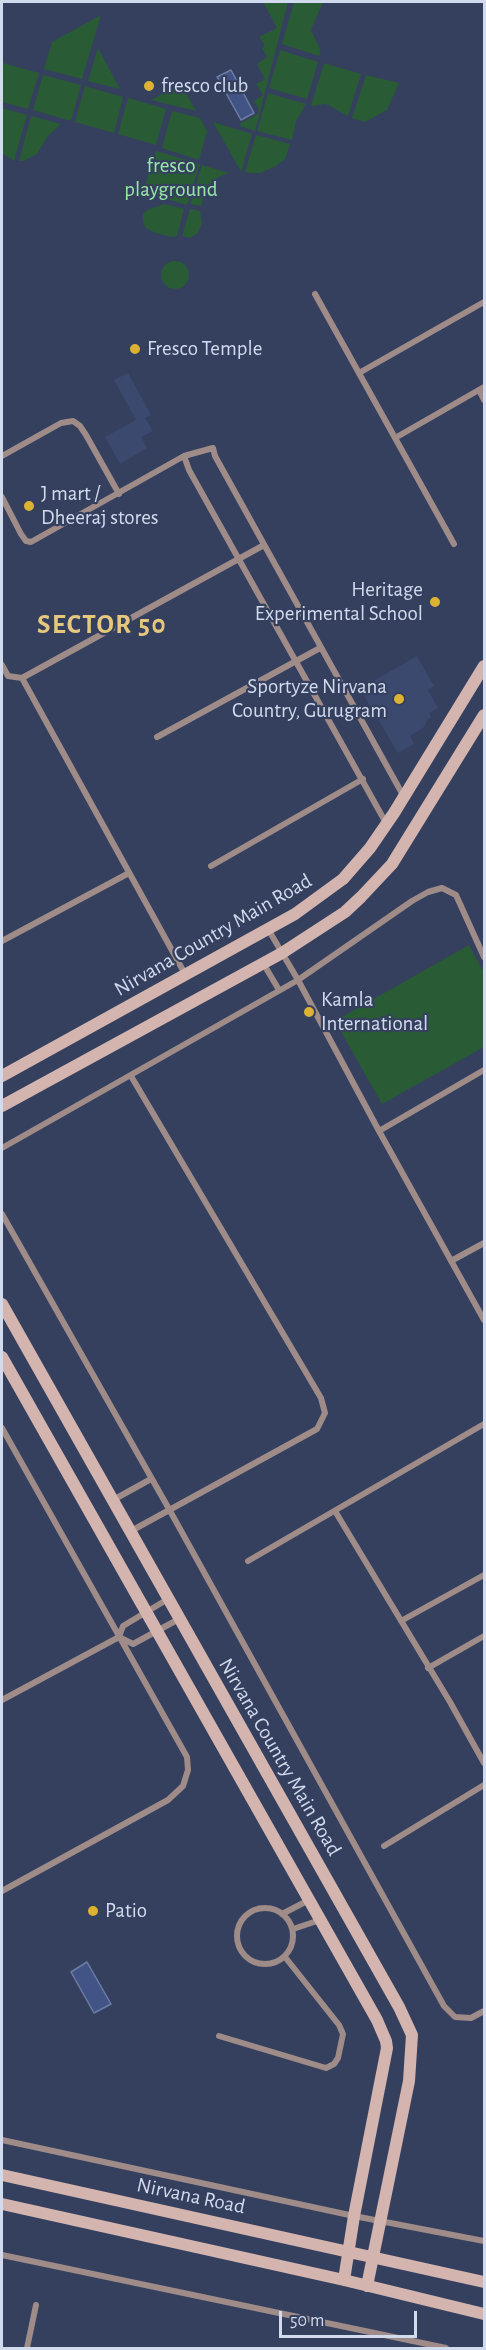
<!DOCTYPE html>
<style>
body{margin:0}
#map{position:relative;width:486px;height:2350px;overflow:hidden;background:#35405f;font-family:"Alegreya Sans",sans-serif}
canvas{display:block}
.frame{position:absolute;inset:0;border:3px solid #d2daed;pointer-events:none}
.scale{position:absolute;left:279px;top:2311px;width:138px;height:27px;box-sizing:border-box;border:3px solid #d2daed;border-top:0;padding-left:8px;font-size:18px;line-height:21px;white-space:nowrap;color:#d2daed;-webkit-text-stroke:4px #35405f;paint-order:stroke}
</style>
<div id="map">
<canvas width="486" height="2350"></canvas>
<div class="frame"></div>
<div class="scale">50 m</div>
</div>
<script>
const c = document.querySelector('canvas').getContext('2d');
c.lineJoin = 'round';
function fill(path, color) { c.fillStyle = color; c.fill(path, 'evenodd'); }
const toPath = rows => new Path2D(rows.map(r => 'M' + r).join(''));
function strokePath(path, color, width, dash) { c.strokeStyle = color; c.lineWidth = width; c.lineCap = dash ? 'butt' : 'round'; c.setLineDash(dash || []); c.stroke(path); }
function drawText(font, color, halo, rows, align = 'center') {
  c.font = font + ' "Alegreya Sans",sans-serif'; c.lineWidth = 4.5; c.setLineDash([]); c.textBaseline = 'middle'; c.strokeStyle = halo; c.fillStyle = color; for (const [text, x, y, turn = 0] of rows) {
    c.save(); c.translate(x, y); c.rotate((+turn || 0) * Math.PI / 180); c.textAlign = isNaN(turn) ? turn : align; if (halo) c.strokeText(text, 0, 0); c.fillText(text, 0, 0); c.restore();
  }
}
fill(toPath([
 [128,373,151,415,145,418,153,431,141,437,147,448,120,464,105,437,136,420,114,380],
 [417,656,434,686,428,690,438,708,429,713,431,717,427,720,424,727,410,736,414,744,398,753,360,689]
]), '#3c496f');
fill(toPath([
 [263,2,288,2,255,131,240,126,241,123,258,114,259,109,254,101,263,95,256,84,265,79,257,64,267,57,262,48,265,46,259,37,277,28],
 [294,2,323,2,311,30,321,51,319,56,282,44],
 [101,15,82,79,44,69,52,42],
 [98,48,120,89,88,81],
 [280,50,318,62,307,99,269,88],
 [3,63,39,73,28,109,2,102],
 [324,63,361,74,348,116,326,104,311,106],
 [43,75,81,85,71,121,33,110],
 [366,75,399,83,387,110,365,122,352,118],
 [181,84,196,111,151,100],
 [85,86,123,97,114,133,75,122],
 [268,93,306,104,296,121,292,140,257,131],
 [128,98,166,109,156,145,118,134],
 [2,108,27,115,14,161,2,153],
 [172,111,200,118,207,131,199,160,162,148],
 [31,116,61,124,48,136,37,154,23,161,19,161],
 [213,122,252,134,241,172],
 [256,135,290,144,285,159,276,166,260,173,250,173,245,172],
 [156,151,200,164,187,205,143,192],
 [202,165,229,173,220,176,207,186,201,206,190,204],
 [165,204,184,209,177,236,171,237,156,233,146,228,143,222,143,214,149,209],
 [190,209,200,211,202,223,198,233,190,238,182,236],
 '161 275a14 14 0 1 1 28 0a14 14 0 1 1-28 0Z',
 [469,945,484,973,484,1047,382,1104,335,1021]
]), '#295b34');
const water = toPath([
 [231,70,254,113,241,120,217,77,231,70],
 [87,1962,111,2004,94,2013,71,1972,87,1962]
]);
fill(water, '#425386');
strokePath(water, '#6d7ca5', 1.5);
strokePath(toPath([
 [315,294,454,544],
 [359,373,484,302],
 [479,390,484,400],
 [395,438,484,387],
 [2,456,61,423,73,421,80,426,86,435,119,494],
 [184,456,189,470,386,823],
 [2,497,21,534,26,541,31,542,184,456,213,448,215,456,404,797],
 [2,665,8,676,22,678,264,545],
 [22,678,185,974],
 [157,737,320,648],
 [211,866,363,779],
 [268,929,298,980,379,1131,484,1320],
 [2,941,129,873],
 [263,963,279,990],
 [379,1131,484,1070],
 [2,1148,298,980,412,901,428,892,442,888,456,895,484,957],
 [2,1214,169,1509,444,2006,455,2017,471,2018,484,2011],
 [451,1261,484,1243],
 [2,1428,187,1757,188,1770,183,1786,168,1800,2,1891],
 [113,1500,151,1479],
 [335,1511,450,1702,484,1763],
 [131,1531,317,1429,325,1413,321,1398,131,1076],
 [248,1561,484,1424],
 [401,1621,484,1575],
 [119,1637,133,1644,179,1619],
 [428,1668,484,1636],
 [2,1700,119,1637,123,1626,168,1599],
 [384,1846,484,1785],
 '237 1936a28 28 0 1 1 56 0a28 28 0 1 1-56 0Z',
 [282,1914,309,1900],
 [293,1929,320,1920],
 [219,2036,326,2068,334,2064,338,2058,343,2034,339,2025,285,1957],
 [2,2140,354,2216,484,2241],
 [2,2255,446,2348],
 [27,2348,36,2305]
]), '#9f8b87', 6);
strokePath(toPath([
 [2,1076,295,914,343,879,370,848,394,813,484,666],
 [2,1106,282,953,345,912,361,897,392,864,484,715],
 [2,1304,399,2007,412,2035,409,2081,367,2286],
 [2,1357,377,2020,386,2041,387,2048,354,2216,344,2280],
 [2,2175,484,2282],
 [2,2204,344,2280,484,2314]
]), '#d3b4ae', 12);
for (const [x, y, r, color] of [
 [149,86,6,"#dcb233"],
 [135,349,6,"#dcb233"],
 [29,506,6,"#dcb233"],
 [435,602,6,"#dcb233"],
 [399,699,6,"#dcb233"],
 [309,1012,6,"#dcb233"],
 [93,1911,6,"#dcb233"]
]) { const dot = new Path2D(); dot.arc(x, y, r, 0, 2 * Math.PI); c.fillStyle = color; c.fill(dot); strokePath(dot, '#35405f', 2); }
drawText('21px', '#d2daed', '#35405f', [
 ["fresco club",161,86],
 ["Fresco Temple",147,349],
 ["J mart /",41,494],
 ["Dheeraj stores",41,518],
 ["Heritage",423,590,"right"],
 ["Experimental School",423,614,"right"],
 ["Sportyze Nirvana",387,687,"right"],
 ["Country, Gurugram",387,711,"right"],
 ["Kamla",321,1000],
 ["International",321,1024],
 ["Patio",105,1911]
], 'left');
drawText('21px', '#99e7a7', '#35405f', [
 ["fresco",171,166],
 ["playground",171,190]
]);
drawText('21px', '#d2daed', '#35405f', [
 ["Nirvana Country Main Road",213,935,-30],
 ["Nirvana Country Main Road",280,1757,60],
 ["Nirvana Road",191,2196,12]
]);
c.letterSpacing = '1.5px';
drawText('bold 27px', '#e5c87d', '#35405f', [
 ["SECTOR 50",102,625]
]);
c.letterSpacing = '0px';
</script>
